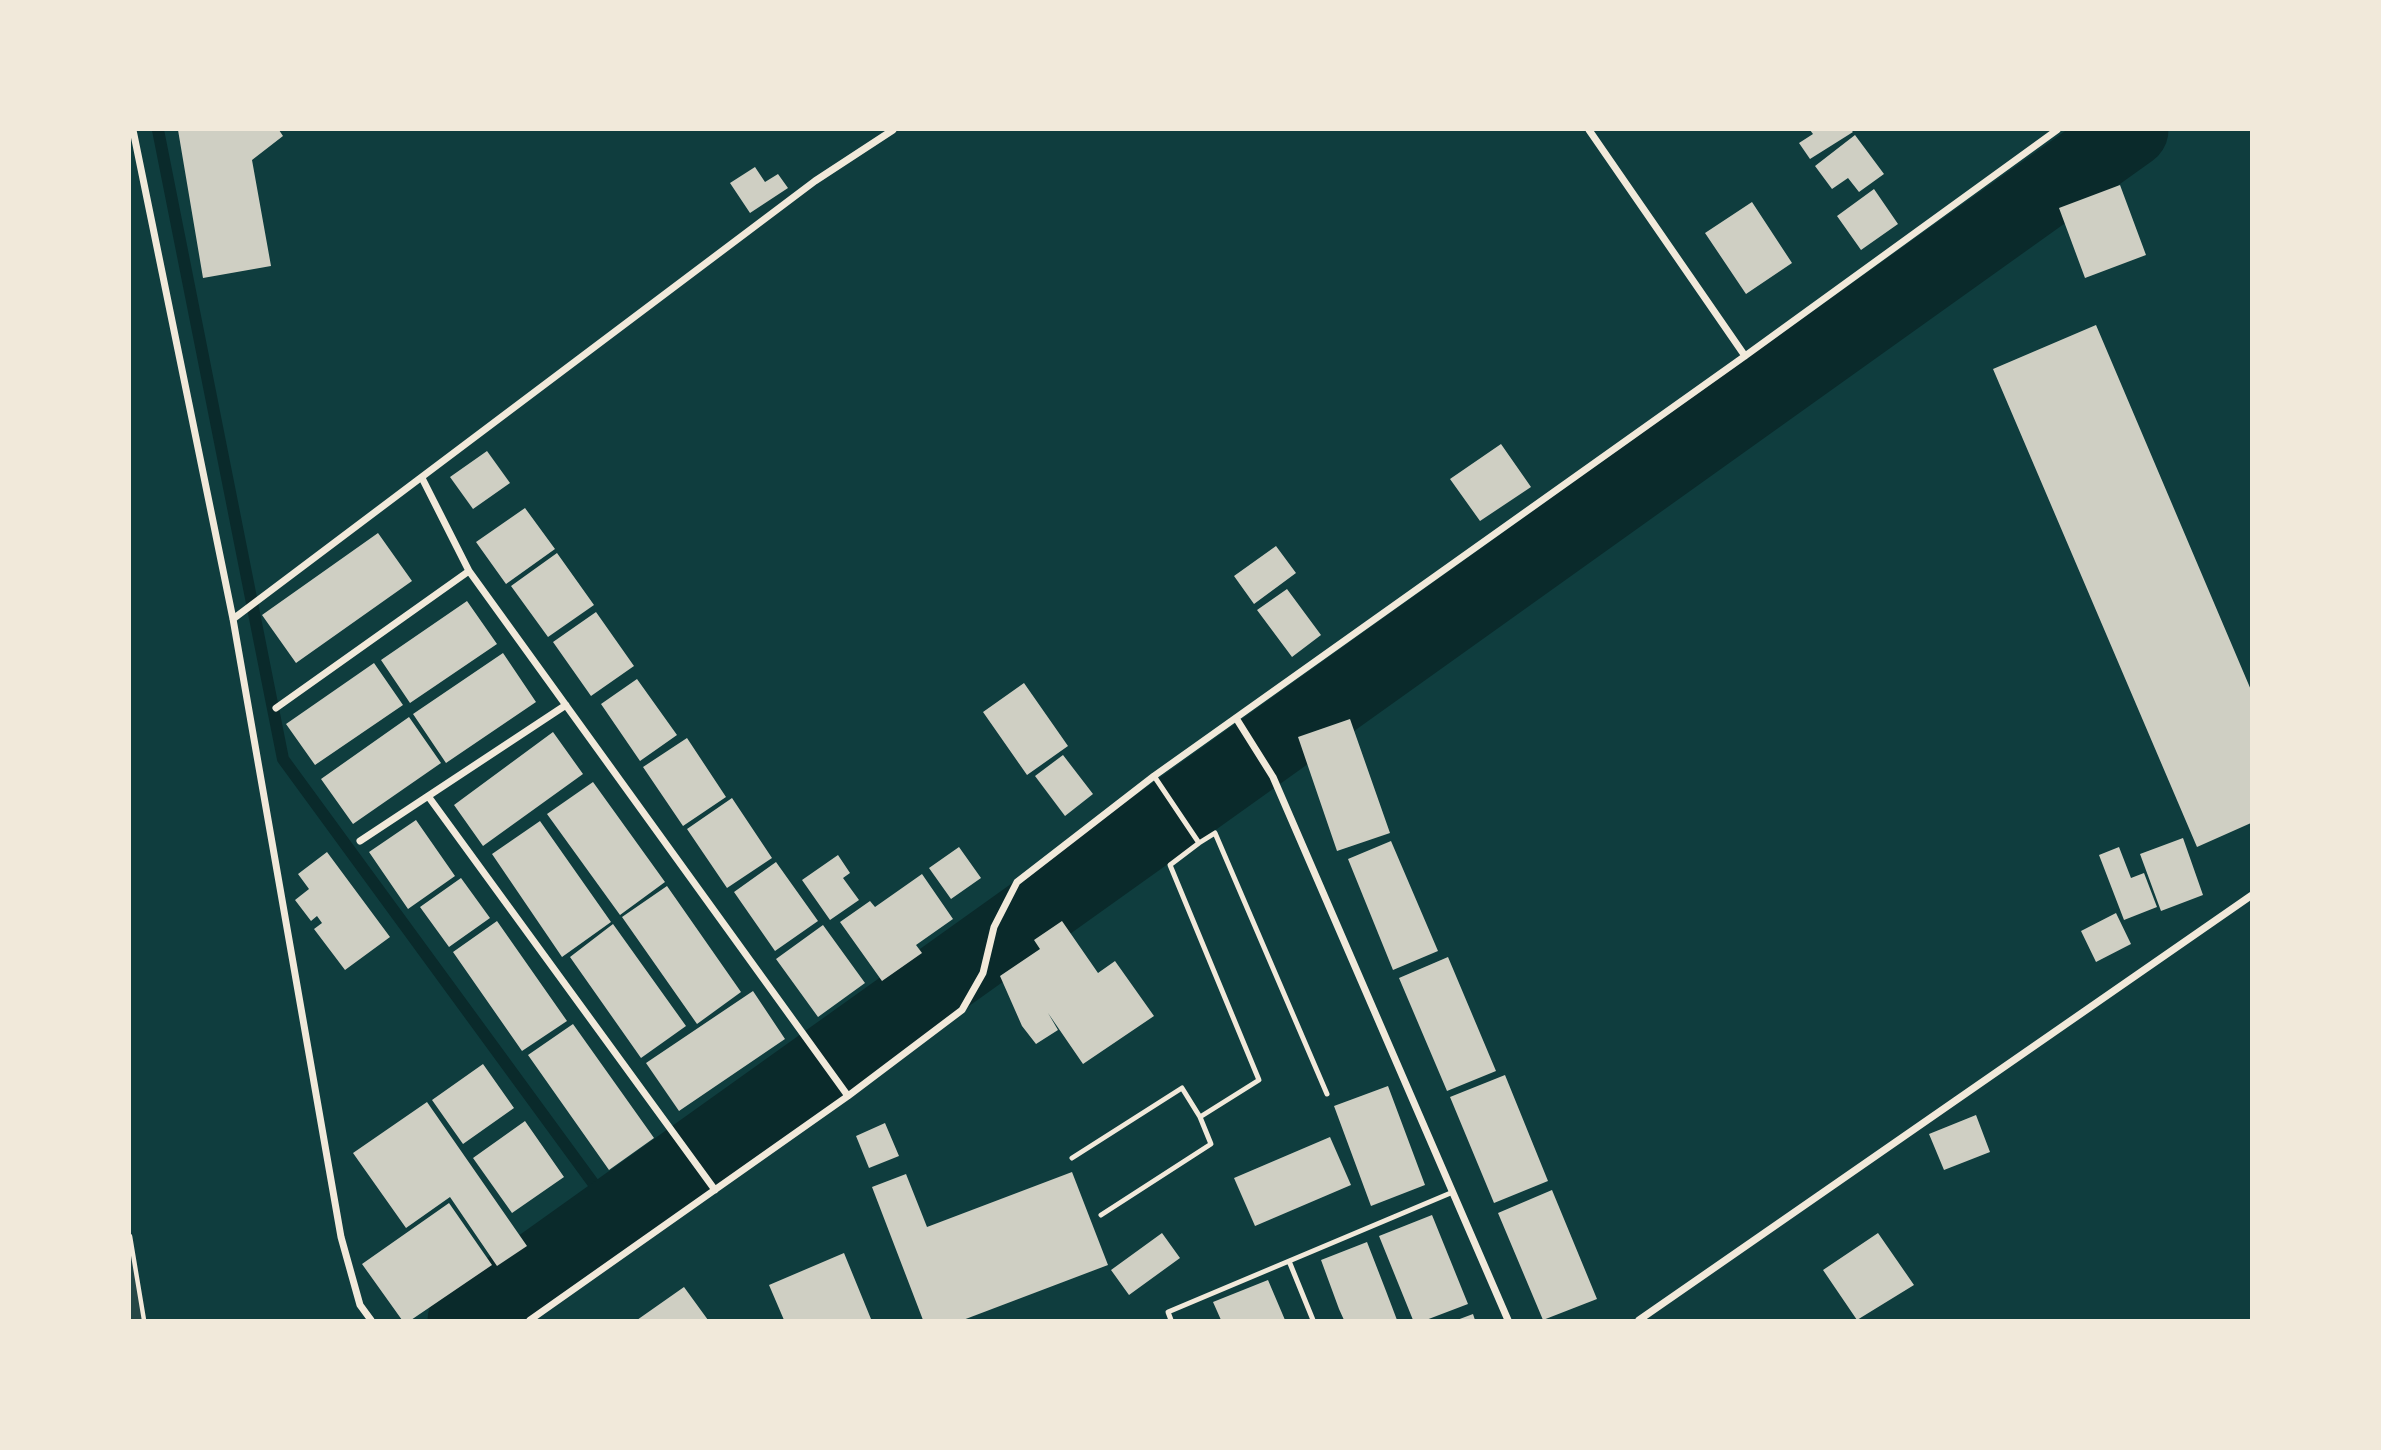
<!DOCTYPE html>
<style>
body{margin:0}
#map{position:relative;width:2381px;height:1450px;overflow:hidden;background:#0f3d3e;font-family:Arial,sans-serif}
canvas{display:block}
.frame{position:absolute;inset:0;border:131px solid #f1e9da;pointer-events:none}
</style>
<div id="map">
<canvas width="2381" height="1450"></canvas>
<div class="frame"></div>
</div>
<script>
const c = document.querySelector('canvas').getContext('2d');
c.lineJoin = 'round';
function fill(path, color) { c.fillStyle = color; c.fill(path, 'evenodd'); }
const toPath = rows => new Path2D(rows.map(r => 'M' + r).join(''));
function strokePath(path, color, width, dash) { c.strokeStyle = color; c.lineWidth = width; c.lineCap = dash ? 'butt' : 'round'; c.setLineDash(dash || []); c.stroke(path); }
fill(toPath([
 [130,1236,144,1320,130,1320]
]), '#244646');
strokePath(toPath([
 [158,130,283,759,615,1213]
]), '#0a2a2b', 12);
strokePath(toPath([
 [465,1320,2131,130]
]), '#0a2a2b', 75);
fill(toPath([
 [178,130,279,130,283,136,252,160,271,266,203,278],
 [1810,130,1851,130,1853,132,1810,159,1799,143,1813,134],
 [1855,135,1884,174,1859,192,1848,178,1832,189,1815,166],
 [755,167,765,182,778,174,788,188,750,213,730,183],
 [2120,185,2146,255,2085,278,2059,208],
 [1874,189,1898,224,1861,250,1837,216],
 [1752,202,1792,263,1746,294,1705,233],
 [2096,325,2251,690,2251,823,2197,847,1993,369],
 [1501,444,1531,487,1480,521,1450,479],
 [487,451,510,483,473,509,450,477],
 [525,508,555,549,506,584,476,542],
 [378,533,412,581,296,663,262,615],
 [1276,546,1296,573,1254,604,1234,576],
 [557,553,594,605,548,637,511,586],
 [1287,589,1321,635,1292,657,1257,610],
 [467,601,497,644,410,703,381,660],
 [596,612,634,666,591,696,553,642],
 [503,653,536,702,446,763,413,714],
 [374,663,403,705,315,765,286,724],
 [637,679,677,735,640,761,601,704],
 [1024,683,1068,746,1027,775,983,712],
 [409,717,441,763,353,824,321,779],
 [1350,719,1390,833,1337,851,1298,737],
 [553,732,583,774,483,846,454,805],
 [687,738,726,797,683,826,643,767],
 [1063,755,1093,794,1065,816,1035,776],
 [593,782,665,882,620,915,547,814],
 [732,798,772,858,727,888,687,829],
 [416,820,455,876,408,909,369,852],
 [540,821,611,922,562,957,492,854],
 [2183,838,2203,895,2161,911,2140,854],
 [1391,841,1438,951,1393,970,1348,859],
 [959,847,981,878,951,899,929,868],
 [2119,847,2131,878,2144,873,2157,907,2124,920,2099,855],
 [327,852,390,937,345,970,314,929,322,923,317,916,311,921,295,900,309,889,298,874],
 [838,855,850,873,843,878,859,900,830,920,802,880],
 [776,862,818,921,775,951,734,892],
 [922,874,953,919,916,945,922,953,882,981,840,922,870,901,875,907],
 [461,878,490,918,449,947,420,907],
 [667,886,741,992,697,1024,622,917],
 [2116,913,2131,944,2096,962,2081,931],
 [497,921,567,1021,522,1051,453,952],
 [1062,921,1098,973,1115,961,1154,1016,1083,1064,1048,1013,1058,1030,1036,1044,1022,1026,1000,976,1040,949,1034,940],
 [613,924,686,1026,641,1058,570,957],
 [823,925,865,983,818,1017,776,959],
 [1448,957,1496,1071,1447,1091,1399,978],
 [753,991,785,1039,679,1111,646,1063],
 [573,1024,654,1138,609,1170,528,1055],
 [483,1064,514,1108,463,1144,432,1100],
 [1505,1075,1548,1181,1494,1203,1450,1097],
 [1388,1086,1425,1185,1371,1206,1334,1106],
 [427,1102,527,1246,497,1266,450,1197,406,1228,353,1153],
 [1976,1115,1990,1152,1944,1170,1929,1134],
 [525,1121,564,1177,512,1213,473,1158],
 [885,1123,899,1156,869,1168,856,1136],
 [1330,1137,1351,1185,1255,1226,1234,1178],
 [1072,1172,1108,1265,963,1320,923,1320,872,1187,906,1174,927,1227],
 [1552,1190,1597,1299,1543,1320,1498,1213],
 [449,1203,492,1265,411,1320,402,1320,362,1264],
 [1432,1215,1468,1304,1426,1320,1413,1320,1379,1236],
 [1162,1233,1180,1258,1129,1295,1111,1270],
 [1878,1233,1914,1285,1857,1320,1823,1270],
 [1367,1242,1386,1291,1397,1320,1344,1320,1339,1309,1321,1260],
 [844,1253,871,1319,784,1320,769,1285],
 [1268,1280,1285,1320,1221,1320,1213,1302],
 [684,1287,708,1320,637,1320],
 [1473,1314,1475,1320,1457,1320]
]), '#cfcfc3');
strokePath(toPath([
 [130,1236,144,1320]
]), '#f1e9da', 4.5);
strokePath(toPath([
 [1154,776,1199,843,1215,833,1327,1094],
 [1072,1158,1182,1088,1200,1117],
 [1101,1215,1211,1144,1200,1117,1259,1080,1170,865,1199,843],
 [1289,1261,1313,1320],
 [1171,1320,1168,1312,1453,1192]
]), '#f1e9da', 5);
strokePath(toPath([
 [133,130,233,619,341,1237,360,1305,371,1320],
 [1589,130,1745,356],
 [422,478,469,571,848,1096],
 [233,619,815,181,893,130],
 [276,708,469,571],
 [1236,718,1273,777,1508,1320],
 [428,796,715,1190],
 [360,841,566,705],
 [530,1320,848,1096,962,1010,983,973,994,927,1017,882,1154,776,1745,356,2057,130],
 [1639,1320,2252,895]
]), '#f1e9da', 7);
</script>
